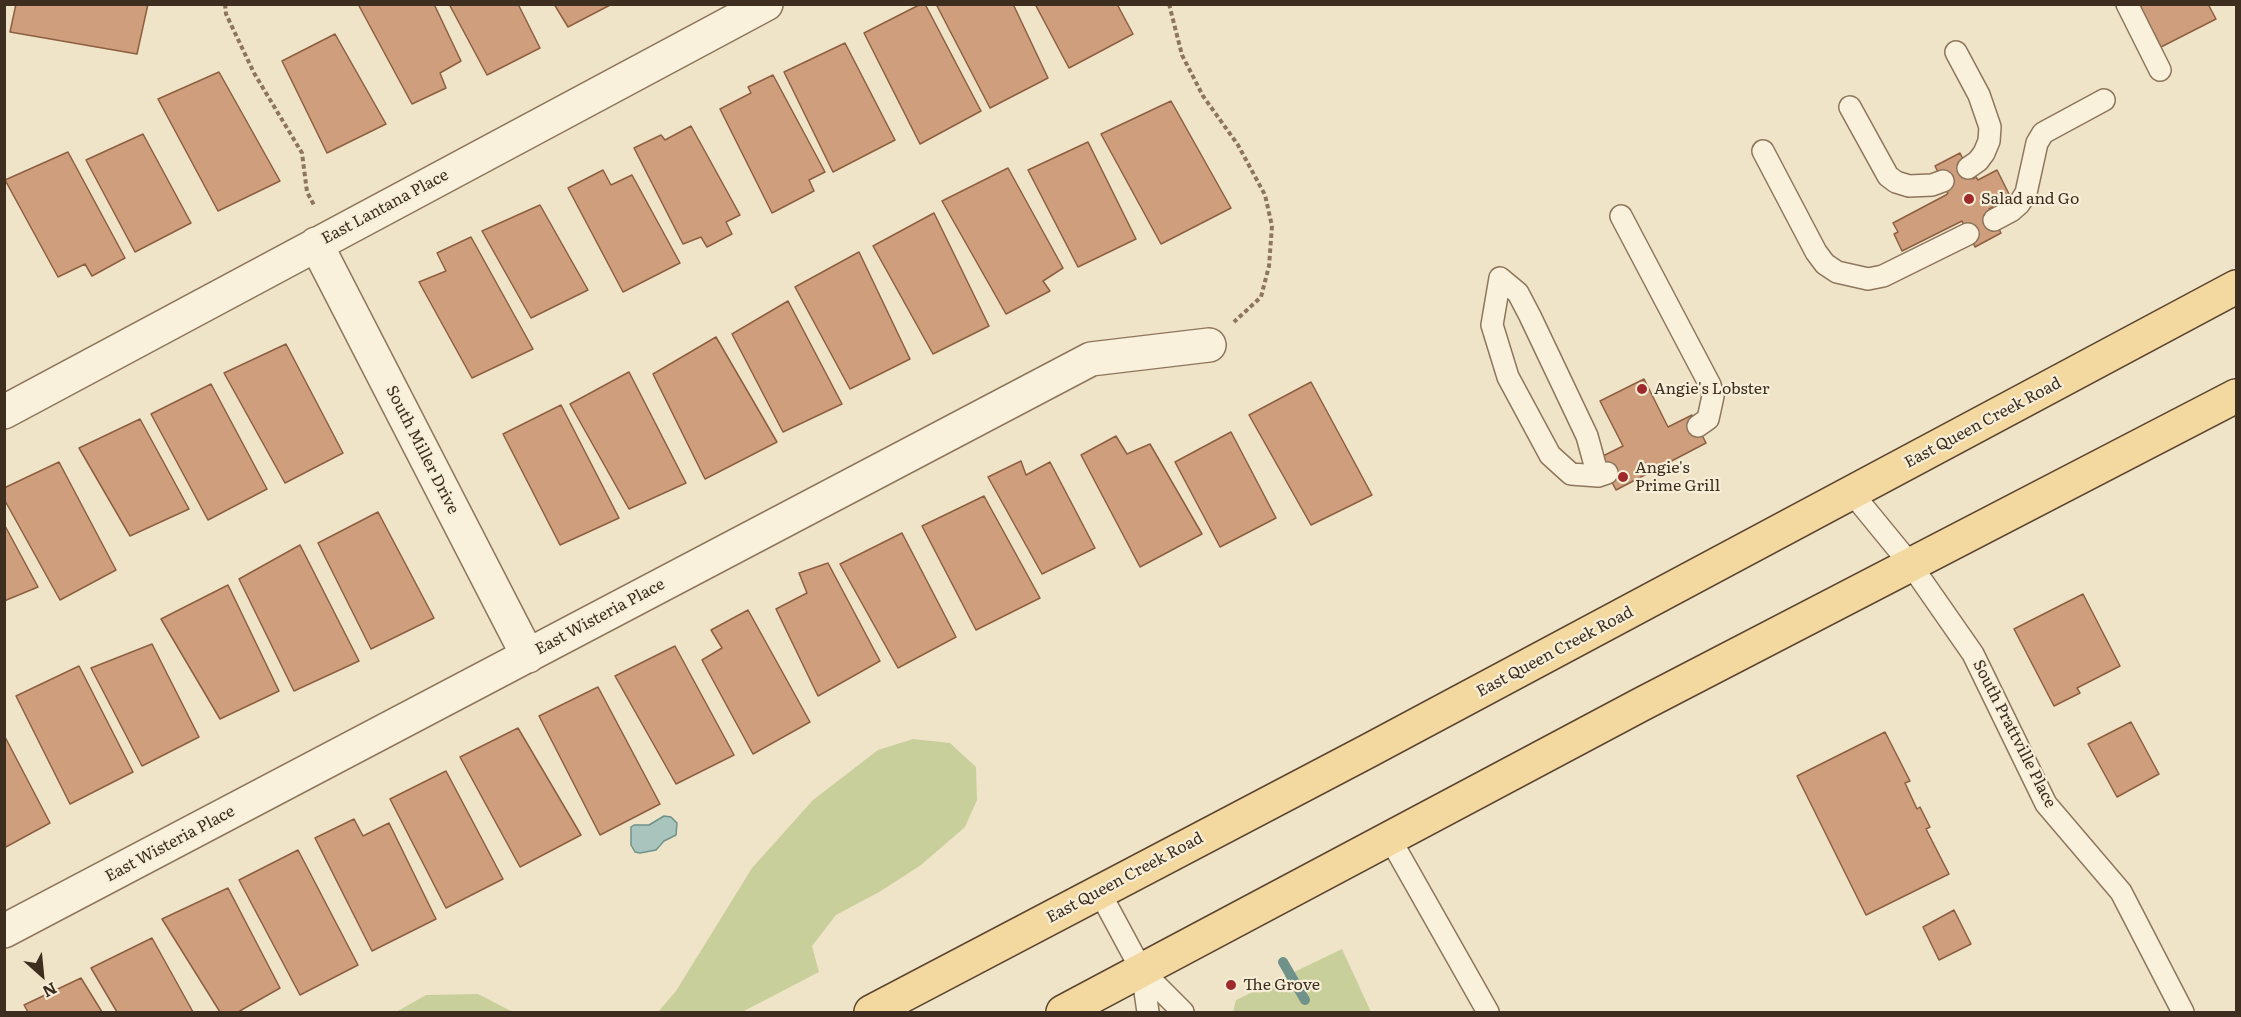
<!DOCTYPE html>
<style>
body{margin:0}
#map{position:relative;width:2241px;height:1017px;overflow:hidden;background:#f0e4c8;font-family:Literata,serif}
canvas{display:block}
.frame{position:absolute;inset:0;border:6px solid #3d2e20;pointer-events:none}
.north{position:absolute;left:12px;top:945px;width:60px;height:60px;-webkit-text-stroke:4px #f7eed8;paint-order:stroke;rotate:153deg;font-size:16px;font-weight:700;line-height:24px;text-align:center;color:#3d2e20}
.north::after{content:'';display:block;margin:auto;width:21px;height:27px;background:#3d2e20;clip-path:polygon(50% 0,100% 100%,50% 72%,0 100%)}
</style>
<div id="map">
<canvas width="2241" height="1017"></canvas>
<div class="frame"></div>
<div class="north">N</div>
</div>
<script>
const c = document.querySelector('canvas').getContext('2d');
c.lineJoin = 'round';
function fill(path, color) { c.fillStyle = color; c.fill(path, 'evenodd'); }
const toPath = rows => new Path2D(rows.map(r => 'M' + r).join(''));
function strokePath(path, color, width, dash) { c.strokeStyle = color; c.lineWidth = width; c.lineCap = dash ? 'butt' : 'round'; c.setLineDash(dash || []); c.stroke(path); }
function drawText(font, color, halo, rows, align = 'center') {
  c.font = font + ' Literata,serif'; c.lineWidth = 4.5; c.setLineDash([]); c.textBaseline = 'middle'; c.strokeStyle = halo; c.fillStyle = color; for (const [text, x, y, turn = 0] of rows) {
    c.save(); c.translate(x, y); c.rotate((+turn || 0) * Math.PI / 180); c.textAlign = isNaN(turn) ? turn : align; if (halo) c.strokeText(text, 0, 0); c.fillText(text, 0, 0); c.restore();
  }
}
fill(toPath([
 [913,739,950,743,976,767,977,800,965,827,921,865,881,891,836,915,812,946,819,972,742,1012,658,1012,676,991,752,868,813,800,878,750],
 [1342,949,1371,1012,1233,1012,1236,1000],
 [478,994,513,1012,396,1012,426,995]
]), '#c9cf9b');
const water = toPath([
 [664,816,671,817,677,823,676,835,664,841,656,850,640,853,635,852,631,845,631,827,634,825,649,825,664,816]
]);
fill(water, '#a9c4bc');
strokePath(water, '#6f938a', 1.5);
strokePath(toPath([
 [1283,962,1305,1000]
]), '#6f938a', 10);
const building = toPath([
 [16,4,148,4,137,54,10,32,16,4],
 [358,4,434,4,461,61,440,73,446,88,412,104,358,4],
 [449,4,518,4,540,48,487,75,449,4],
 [554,4,612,4,568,27,554,4],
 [921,4,925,4,981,111,920,144,864,33,921,4],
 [936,4,1013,4,1048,78,990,108,936,4],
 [1035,4,1117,4,1133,34,1069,68,1035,4],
 [2139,4,2208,4,2216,19,2161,47,2139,4],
 [335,34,386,124,327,153,282,61,335,34],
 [845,43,895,140,833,172,784,72,845,43],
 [219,72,280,181,218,211,158,99,219,72],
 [773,75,825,172,809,180,814,191,772,213,720,109,751,93,748,87,773,75],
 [1171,101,1231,208,1161,244,1101,134,1171,101],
 [691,126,740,215,726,222,732,234,707,247,701,237,683,244,634,148,661,135,665,140,691,126],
 [143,134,191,223,135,252,86,160,143,134],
 [1088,142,1136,239,1078,267,1028,170,1088,142],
 [68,152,125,258,92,276,85,264,58,277,5,180,68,152],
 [1960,153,1973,179,1976,177,1978,180,1997,170,2009,194,1991,203,1993,207,1989,209,2001,233,1975,247,1962,221,1902,251,1894,234,1898,232,1893,223,1946,195,1948,193,1935,166,1960,153],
 [1008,168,1063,268,1043,281,1050,291,1006,314,942,201,1008,168],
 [603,170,611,185,632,175,680,263,623,292,568,188,603,170],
 [540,205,588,290,531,318,482,231,540,205],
 [934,213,989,326,933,354,873,246,934,213],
 [471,237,533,349,472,378,419,282,446,271,437,253,471,237],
 [859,252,910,359,850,389,795,287,859,252],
 [788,301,842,404,783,432,732,334,788,301],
 [716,337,777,442,705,479,653,374,716,337],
 [286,344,343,453,285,483,224,373,286,344],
 [629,372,686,483,629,509,570,404,629,372],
 [1644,379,1668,427,1692,415,1706,443,1616,490,1599,458,1623,446,1600,401,1644,379],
 [1311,382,1372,495,1311,525,1249,415,1311,382],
 [211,384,267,489,208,520,151,414,211,384],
 [561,405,619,518,560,545,503,434,561,405],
 [140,419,189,509,130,536,79,448,140,419],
 [1231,432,1276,518,1220,547,1175,462,1231,432],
 [1116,436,1127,454,1150,444,1202,534,1140,567,1081,455,1116,436],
 [1021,461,1026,475,1050,462,1095,548,1042,574,988,477,1021,461],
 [59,462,116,570,60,600,4,499,4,488,59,462],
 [984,496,1040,598,976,630,922,526,984,496],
 [378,512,434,618,371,649,318,543,378,512],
 [4,524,38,587,4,601,4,524],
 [902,533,956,637,898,668,840,564,902,533],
 [300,545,359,661,294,691,239,579,300,545],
 [828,563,880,661,818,696,776,609,807,593,799,573,828,563],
 [228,585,279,691,220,719,161,619,228,585],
 [2083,594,2120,666,2077,688,2080,693,2054,706,2014,629,2083,594],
 [748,610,810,722,753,754,702,660,722,648,711,630,748,610],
 [152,644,199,737,142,766,91,668,152,644],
 [675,646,734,755,676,784,615,676,675,646],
 [79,666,133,772,70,804,16,696,79,666],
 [598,687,660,804,600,835,539,716,598,687],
 [2131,722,2159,774,2117,797,2088,744,2131,722],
 [518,728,581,835,520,867,460,757,518,728],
 [1885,732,1910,781,1905,783,1917,809,1920,807,1930,827,1926,829,1949,874,1866,915,1797,776,1885,732],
 [4,735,50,823,4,848,4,735],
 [446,771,503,879,446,908,390,799,446,771],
 [354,819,363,836,389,823,436,919,372,951,315,838,354,819],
 [298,850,358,965,300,995,239,880,298,850],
 [228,888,280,988,238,1012,220,1012,162,919,228,888],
 [1954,910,1971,944,1939,960,1923,927,1954,910],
 [152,938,193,1012,117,1012,91,968,152,938],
 [81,978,102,1012,28,1012,24,1005,81,978]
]);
fill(building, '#cf9f7d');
strokePath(building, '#8d5f41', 1.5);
const service = toPath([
 [2127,4,2160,70],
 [1956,52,1979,95,1990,127,1989,141,1984,153,1978,161,1968,168],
 [1850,107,1888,176,1896,182,1909,186,1932,185,1943,181],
 [1763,151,1816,252,1825,264,1837,272,1868,279,1883,276,1968,234],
 [1621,216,1710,385,1713,396,1708,419,1698,426],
 [1994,220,2011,211,2019,204,2026,193,2037,143,2043,133,2104,100],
 [1598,476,1587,436,1530,316,1518,293,1500,278,1492,325,1508,377,1550,455,1571,474,1598,476,1607,473],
 [1852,493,1911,565,1973,654,2046,804,2121,892,2183,1012],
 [1389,837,1488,1012],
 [1099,891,1142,971,1183,1012],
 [1142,971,1148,1012]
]);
const minor = toPath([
 [316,244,528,656],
 [4,412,766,4],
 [4,931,1091,359,1209,345]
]);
const primary = toPath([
 [871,1012,1368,751,2236,287],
 [1063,1012,1642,704,2236,396]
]);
strokePath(service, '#8d765c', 24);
strokePath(minor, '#8d765c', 36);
strokePath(primary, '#5b4430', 36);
strokePath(toPath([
 [225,4,226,14,254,73,302,153,307,192,315,207],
 [1169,4,1182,55,1203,96,1238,145,1265,195,1272,226,1269,266,1261,297,1234,322]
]), '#8d765c', 4, [4.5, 3]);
strokePath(service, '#faf1dc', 21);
strokePath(minor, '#faf1dc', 33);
strokePath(primary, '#f3d9a0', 33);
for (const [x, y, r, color] of [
 [1969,199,6,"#9e2a2b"],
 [1642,389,6,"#9e2a2b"],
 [1623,477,6,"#9e2a2b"],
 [1231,985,6,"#9e2a2b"]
]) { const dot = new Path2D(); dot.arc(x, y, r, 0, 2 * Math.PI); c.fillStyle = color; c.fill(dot); strokePath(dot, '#f7eed8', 2); }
drawText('16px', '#3d2e20', '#f7eed8', [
 ["Salad and Go",1981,199],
 ["Angie's Lobster",1654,389],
 ["Angie's",1635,468],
 ["Prime Grill",1635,486],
 ["The Grove",1243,985]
], 'left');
drawText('16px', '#3d2e20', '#f7eed8', [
 ["East Lantana Place",385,207,-28],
 ["East Queen Creek Road",1983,423,-28],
 ["South Miller Drive",422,450,63],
 ["East Wisteria Place",600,617,-28],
 ["East Queen Creek Road",1555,652,-28],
 ["South Prattville Place",2014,734,63],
 ["East Wisteria Place",170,844,-28],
 ["East Queen Creek Road",1125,878,-28]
]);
</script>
